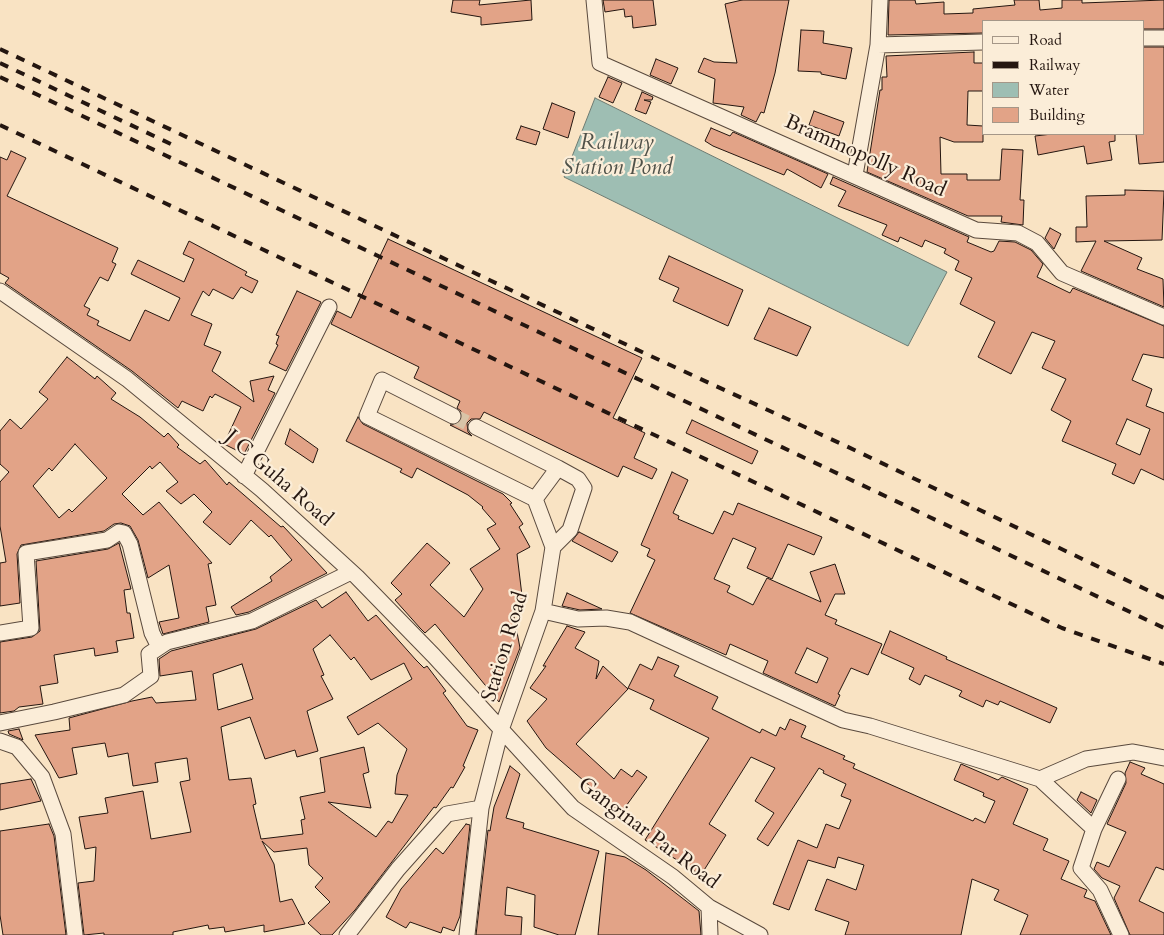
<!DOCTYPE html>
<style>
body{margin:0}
#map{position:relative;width:1164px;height:935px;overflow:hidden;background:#f9e3c3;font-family:Cardo,serif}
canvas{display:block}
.legend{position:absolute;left:982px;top:20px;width:162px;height:115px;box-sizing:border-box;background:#fbedd8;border:1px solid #a59788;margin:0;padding:6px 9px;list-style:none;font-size:15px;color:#241610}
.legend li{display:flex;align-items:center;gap:10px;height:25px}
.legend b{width:25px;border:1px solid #a59788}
</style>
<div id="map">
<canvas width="1164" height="935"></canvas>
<ul class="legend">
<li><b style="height:6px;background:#fbedd8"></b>Road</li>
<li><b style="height:6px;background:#241610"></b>Railway</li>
<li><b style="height:14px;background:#9ebeb3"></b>Water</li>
<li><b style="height:14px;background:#e2a387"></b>Building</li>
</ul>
</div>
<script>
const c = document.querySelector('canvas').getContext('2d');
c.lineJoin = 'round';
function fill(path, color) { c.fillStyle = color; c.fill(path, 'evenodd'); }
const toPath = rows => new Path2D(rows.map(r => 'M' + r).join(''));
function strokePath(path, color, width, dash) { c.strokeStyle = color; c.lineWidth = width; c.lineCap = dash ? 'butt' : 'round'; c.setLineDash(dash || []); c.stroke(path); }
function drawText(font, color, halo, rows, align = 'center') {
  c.font = font + ' Cardo,serif'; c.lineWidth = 4.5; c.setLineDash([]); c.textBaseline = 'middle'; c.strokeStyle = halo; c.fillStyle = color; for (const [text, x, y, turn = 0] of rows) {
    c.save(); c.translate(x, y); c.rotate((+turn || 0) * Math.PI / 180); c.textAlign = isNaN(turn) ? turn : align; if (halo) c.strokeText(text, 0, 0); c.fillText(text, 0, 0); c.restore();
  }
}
const water = toPath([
 [595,98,947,272,908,346,564,177,595,98]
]);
fill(water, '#9ebeb3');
strokePath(water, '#6d7b72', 1);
const building = toPath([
 [453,0,480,0,479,5,531,0,532,20,481,25,481,17,451,12,453,0],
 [603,0,653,0,656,25,633,28,632,16,625,17,624,9,605,12,603,0],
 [742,0,789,0,775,73,764,113,761,112,756,122,741,115,744,107,713,103,715,79,698,72,704,58,714,62,737,63,725,4,742,0],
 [889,0,915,0,916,4,944,2,944,14,973,13,973,9,1015,5,1014,0,1039,0,1040,10,1062,8,1062,0,1082,0,1082,3,1164,0,1164,29,1143,29,1143,21,983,21,983,33,888,35,889,0],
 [801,30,824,31,823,43,852,48,846,79,821,74,821,72,798,71,801,30],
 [1143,47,1164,47,1164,162,1139,164,1136,134,1143,134,1143,47],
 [974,52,974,63,983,63,983,91,968,91,967,125,983,126,983,142,954,142,940,137,941,174,967,174,967,180,1000,180,1002,149,1023,150,1020,200,1024,200,1023,225,1001,222,1002,216,968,216,867,172,880,90,882,90,882,77,887,77,886,56,974,52],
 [656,59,678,68,671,84,650,75,656,59],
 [608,77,622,83,613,103,599,97,608,77],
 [642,92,653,97,652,100,644,100,651,102,646,114,635,110,642,92],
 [552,103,575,112,568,138,543,129,552,103],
 [814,111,844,122,839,136,809,125,814,111],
 [521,126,540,132,536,145,516,139,521,126],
 [711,128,730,136,733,132,828,174,821,188,787,169,784,175,713,146,705,141,711,128],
 [1052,134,1115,134,1115,141,1109,142,1112,160,1087,164,1084,146,1038,155,1035,136,1052,134],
 [11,151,26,158,7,196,118,248,112,262,116,264,108,281,100,277,84,306,90,309,87,315,99,321,97,325,130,341,145,310,169,321,180,298,131,274,138,260,184,282,194,259,183,254,189,241,247,272,245,275,258,281,252,293,241,287,233,299,213,289,209,296,203,291,191,315,212,324,204,345,221,352,212,371,254,402,250,381,274,376,268,390,275,393,244,454,224,444,241,407,215,394,212,398,210,396,203,411,182,401,178,408,132,371,5,283,9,278,0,273,0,157,7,160,11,151],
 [833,177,969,237,967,242,991,252,994,251,999,241,1015,242,1031,250,1043,264,1037,277,1070,293,1073,288,1164,326,1164,358,1143,354,1132,380,1152,389,1146,406,1164,413,1164,480,1141,469,1134,484,1112,474,1116,464,1062,441,1071,421,1051,410,1066,379,1042,368,1055,341,1032,332,1011,374,978,357,995,322,960,304,972,278,955,270,959,261,944,253,946,249,925,240,922,247,900,237,898,242,882,235,887,225,838,206,846,191,830,184,833,177],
 [1127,419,1150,429,1140,455,1116,444,1127,419],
 [1125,190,1164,191,1162,240,1104,241,1142,258,1137,269,1163,279,1164,307,1081,271,1096,241,1076,242,1076,227,1087,227,1086,196,1125,195,1125,190],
 [1050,228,1061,234,1054,249,1045,238,1050,228],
 [388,239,642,358,613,418,645,433,634,458,657,469,652,479,623,466,618,477,484,412,480,419,471,419,467,423,468,432,472,436,450,425,458,424,462,420,461,411,457,408,460,401,414,378,419,367,331,324,337,311,351,318,388,239],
 [669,256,743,290,728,326,673,301,679,288,659,279,669,256],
 [297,291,321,302,286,371,269,363,278,345,276,344,279,336,276,335,297,291],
 [769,308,811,327,797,356,754,339,769,308],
 [67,357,95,379,97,376,116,393,111,399,140,417,164,437,168,433,179,445,177,447,200,464,205,460,227,485,229,482,281,527,283,526,327,573,249,612,236,615,231,607,272,581,270,577,292,560,271,535,269,537,251,520,230,545,203,522,212,512,194,494,181,504,166,491,178,482,160,462,152,469,150,466,122,494,143,515,159,502,212,563,208,564,216,605,206,607,209,622,163,634,159,622,179,618,169,565,148,578,138,540,130,526,121,523,114,524,104,531,21,545,17,554,20,603,0,606,0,563,6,562,0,526,0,482,9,472,0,464,0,431,10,419,21,429,48,399,39,392,67,357],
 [75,444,107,478,72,512,69,509,59,518,33,486,49,468,52,471,75,444],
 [358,417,363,424,503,494,512,503,510,504,523,524,519,527,530,547,517,554,523,604,512,606,520,648,499,702,435,624,425,633,420,628,395,600,402,594,391,583,427,543,450,563,430,585,464,617,483,589,470,569,500,549,487,529,496,524,482,508,483,507,468,495,417,468,412,478,400,472,402,469,346,441,358,417],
 [692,420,758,451,752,464,686,433,692,420],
 [290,429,318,449,313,463,285,444,290,429],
 [672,472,688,480,673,513,679,516,678,519,713,534,724,511,733,515,738,503,822,537,814,555,788,544,772,579,747,568,756,548,733,538,714,579,730,586,727,592,753,605,767,578,821,602,810,572,835,564,845,594,835,594,825,615,837,620,835,624,882,644,868,675,851,668,838,694,840,695,835,706,763,673,768,661,730,644,726,655,630,613,655,560,647,556,650,549,641,545,672,472],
 [807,648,828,658,817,683,795,673,807,648],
 [579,532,618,552,612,562,572,541,579,532],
 [119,543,131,589,124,590,127,613,130,613,134,638,116,641,118,652,95,656,94,648,54,655,58,683,40,686,43,704,19,707,14,711,0,713,0,642,32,637,40,631,36,561,108,549,119,543],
 [346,592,368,621,376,615,416,660,424,668,427,666,446,691,443,693,467,726,478,730,463,766,465,767,453,788,451,787,436,808,434,807,355,910,332,935,321,935,308,923,330,902,315,887,323,878,309,865,307,848,274,852,262,841,274,864,280,902,292,899,305,924,264,932,264,925,225,932,224,927,209,929,208,925,173,932,173,935,104,935,104,933,84,935,78,883,94,881,96,847,85,849,79,817,108,813,105,798,143,791,151,839,191,832,180,782,190,780,187,758,155,763,158,782,133,786,128,753,108,757,105,743,72,748,77,774,59,778,35,735,70,730,69,718,132,701,152,697,156,703,196,700,192,671,160,676,159,659,171,651,256,629,316,600,322,608,346,592],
 [330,635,351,660,354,657,371,680,404,663,412,679,347,717,358,735,378,723,407,749,397,775,395,794,408,795,392,823,388,821,376,837,328,802,371,808,363,774,369,772,364,747,320,758,325,792,300,797,305,819,301,820,303,834,261,839,253,805,256,804,251,778,229,780,221,727,250,717,265,759,295,750,297,757,318,751,307,711,333,699,321,676,324,675,313,649,330,635],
 [242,664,253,699,218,710,213,674,242,664],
 [567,593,602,609,580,610,562,606,567,593],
 [567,626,585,632,575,648,599,661,596,679,603,666,628,689,576,744,614,779,621,769,632,777,637,770,647,777,621,813,546,748,527,721,547,699,530,688,546,666,543,666,567,626],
 [890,631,947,657,946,659,1057,708,1050,723,1000,701,998,705,986,700,983,707,959,696,962,691,925,675,920,685,909,679,914,668,881,653,890,631],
 [658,657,679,666,674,676,718,697,712,709,760,733,762,729,776,736,780,727,785,730,790,719,806,726,801,737,845,756,843,759,855,764,853,768,973,821,975,818,985,823,995,801,983,796,984,793,954,780,961,764,998,780,1002,777,1028,789,1013,824,1048,839,1043,850,1069,861,1061,879,1087,890,1084,897,1095,901,1111,935,1020,935,1028,915,994,900,999,890,972,879,961,935,845,935,849,922,815,910,827,879,856,890,864,865,838,857,835,868,808,860,789,910,773,904,798,840,817,848,826,824,839,829,851,800,841,796,846,784,823,773,824,771,819,768,768,846,757,839,774,813,755,801,775,768,751,757,709,824,726,835,701,875,645,840,709,738,650,709,654,700,628,688,640,664,652,670,658,657],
 [19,729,23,740,9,734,8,731,19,729],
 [1130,762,1145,768,1141,774,1164,784,1164,870,1156,867,1139,901,1164,913,1164,935,1130,935,1114,898,1120,886,1102,878,1094,869,1097,862,1109,867,1126,832,1107,824,1126,783,1125,773,1130,762],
 [510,766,520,774,506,818,524,823,523,828,599,851,575,935,559,935,534,927,535,895,507,887,505,915,522,917,521,935,476,935,488,830,490,831,494,807,510,766],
 [31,779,41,801,0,810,0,784,31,779],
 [1081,792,1097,800,1091,813,1077,800,1081,792],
 [49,824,54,836,66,935,3,935,0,915,0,831,49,824],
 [466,824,470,825,460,916,454,931,443,927,441,933,410,922,406,928,386,917,401,889,436,848,443,854,466,824],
 [606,853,625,857,646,870,699,911,701,935,598,935,606,853]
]);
fill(building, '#e2a387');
strokePath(building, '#241610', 1);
strokePath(toPath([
 [453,416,476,427]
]), '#d9c4a8', 15, [15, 8]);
const minor = toPath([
 [594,0,600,63,976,230,1018,233,1037,243,1062,273,1164,317],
 [1143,38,1164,38],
 [878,45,983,42],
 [855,175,878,45,880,0],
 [0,291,127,379,262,490,357,577,434,656,573,808,673,877,709,907,760,935],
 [453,416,382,380,367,416,535,499],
 [476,427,558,468],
 [244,476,329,307],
 [543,611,578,619,606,618,630,622,843,720,870,726,1040,779,1086,759,1133,752,1164,758],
 [0,633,31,628,26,553,107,540,119,532,124,533,130,544,152,633,159,647],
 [0,723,54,712,124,695,151,676,149,654,167,642,252,621,351,572],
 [0,741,17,747,42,777,63,834,75,935],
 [1040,779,1094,829],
 [1118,779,1094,829,1081,868,1100,890,1121,935],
 [709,907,710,935],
 [347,935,398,869,447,814,481,808,501,730,543,611,553,547,535,499,558,468,578,479,584,488,570,530,553,547],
 [467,935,481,808]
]);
strokePath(minor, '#59493d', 17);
strokePath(minor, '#fbedd8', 15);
strokePath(toPath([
 [0,49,642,352,846,446,1164,598],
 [0,63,173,145],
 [0,77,1164,628],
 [0,125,1062,628,1164,664]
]), '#241610', 4, [9, 9]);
drawText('21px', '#241610', '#fbedd8', [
 ["Brammopolly Road",865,157,24],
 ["J C Guha Road",278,479,41],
 ["Station Road",506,647,-73],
 ["Ganginar Par Road",648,834,37]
]);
drawText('italic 22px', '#4f5149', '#fbedd8', [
 ["Railway",617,144],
 ["Station Pond",617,169]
]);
</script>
